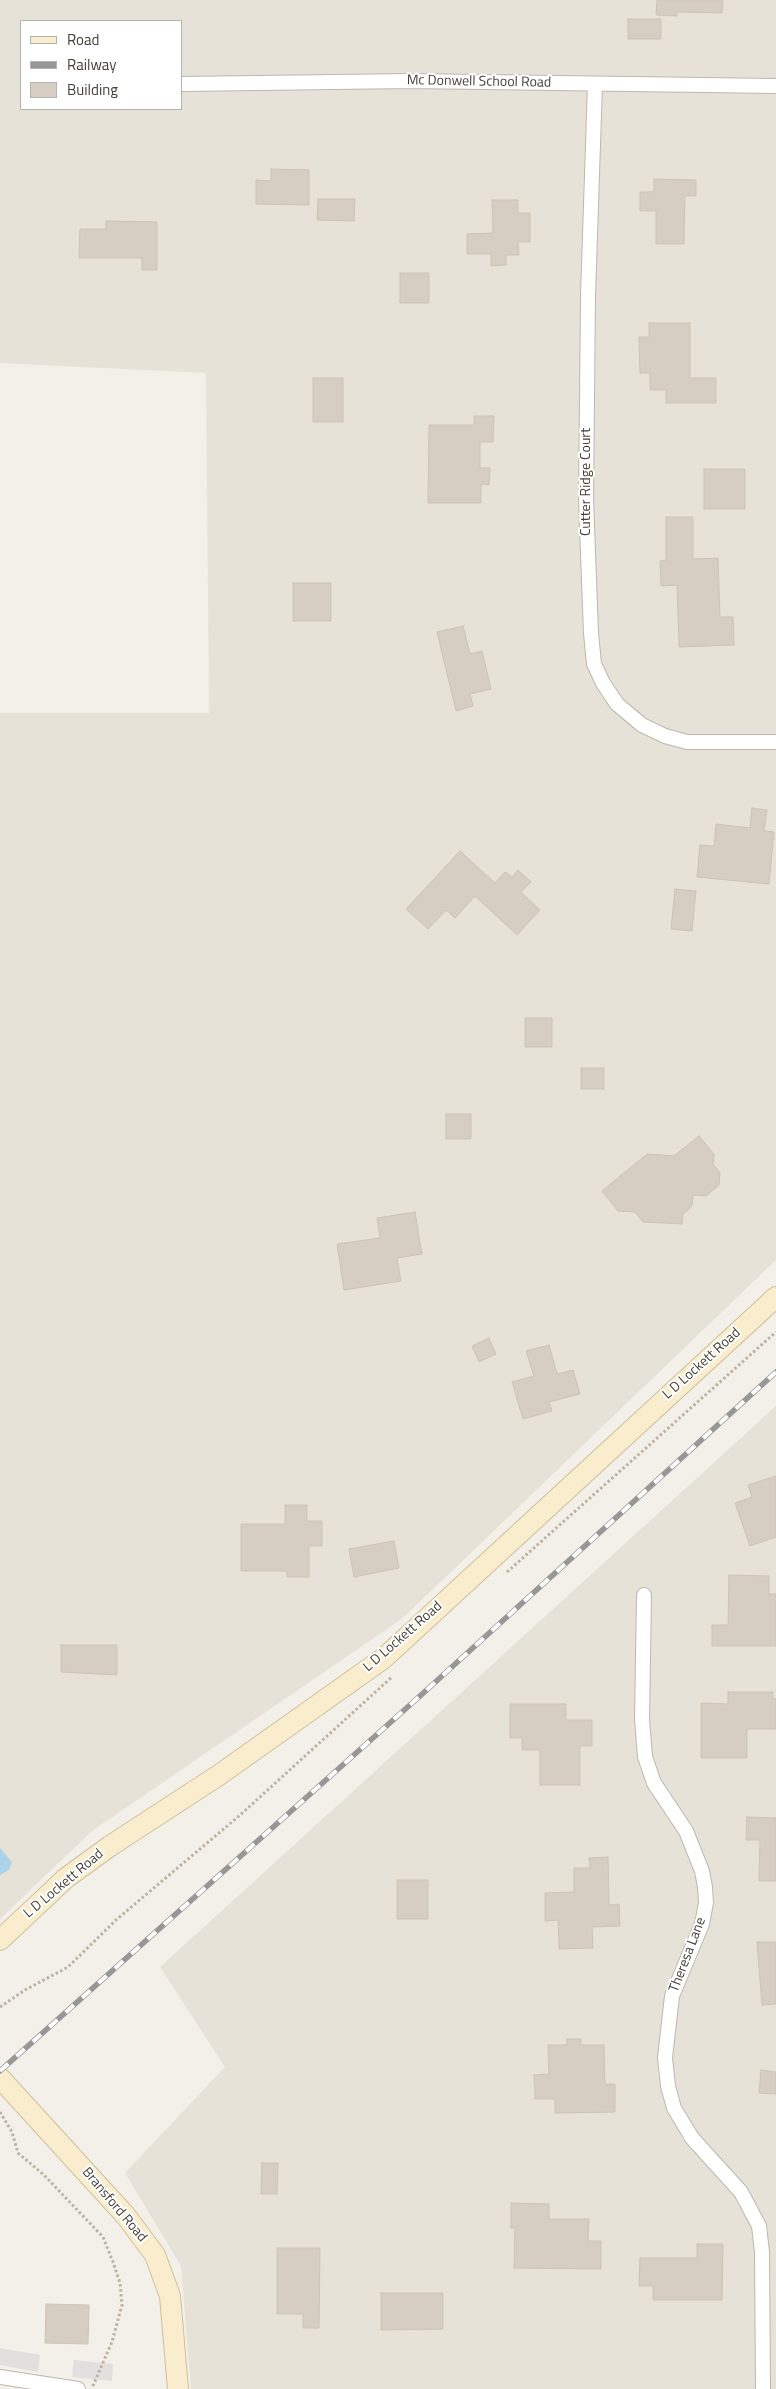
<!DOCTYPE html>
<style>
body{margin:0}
#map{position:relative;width:776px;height:2389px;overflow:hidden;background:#f3f0ea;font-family:"Titillium Web",sans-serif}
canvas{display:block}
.legend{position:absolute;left:20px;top:20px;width:162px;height:90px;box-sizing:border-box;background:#fff;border:1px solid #b5b3af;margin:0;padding:6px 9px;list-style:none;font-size:15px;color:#464038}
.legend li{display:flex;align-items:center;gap:10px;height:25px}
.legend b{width:25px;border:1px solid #b5b3af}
</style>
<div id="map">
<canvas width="776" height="2389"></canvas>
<ul class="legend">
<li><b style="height:6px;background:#faedcd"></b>Road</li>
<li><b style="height:6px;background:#979797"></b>Railway</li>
<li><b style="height:14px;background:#d7cec3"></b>Building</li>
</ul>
</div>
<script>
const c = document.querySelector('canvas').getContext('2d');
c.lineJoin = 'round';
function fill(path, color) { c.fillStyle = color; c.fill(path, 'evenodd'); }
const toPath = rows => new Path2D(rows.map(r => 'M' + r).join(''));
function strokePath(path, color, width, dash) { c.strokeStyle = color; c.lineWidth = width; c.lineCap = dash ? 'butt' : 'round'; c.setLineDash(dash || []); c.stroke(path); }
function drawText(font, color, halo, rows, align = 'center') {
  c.font = font + ' "Titillium Web",sans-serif'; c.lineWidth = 4; c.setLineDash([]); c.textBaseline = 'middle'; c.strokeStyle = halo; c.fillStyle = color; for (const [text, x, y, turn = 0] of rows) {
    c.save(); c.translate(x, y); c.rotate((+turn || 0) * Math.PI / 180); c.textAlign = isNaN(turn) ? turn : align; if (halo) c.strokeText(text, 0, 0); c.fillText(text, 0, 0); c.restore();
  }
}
fill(toPath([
 [0,0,776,0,776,1260,403,1618,92,1831,0,1919,0,713,209,713,206,373,0,363],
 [21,21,181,21,181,109,21,109],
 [776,1406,776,2389,191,2389,181,2266,125,2173,225,2067,160,1967]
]), '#e7e2d8');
fill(toPath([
 [0,2348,40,2355,38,2372,0,2365],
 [74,2360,113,2364,112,2381,72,2377]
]), '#e2e0de');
fill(toPath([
 [0,1848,12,1862,9,1870,0,1875]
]), '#acd3ea');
const building = toPath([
 [657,0,723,0,722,13,677,12,677,16,656,15,657,0],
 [628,19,661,19,661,39,628,39,628,19],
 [271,169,309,170,309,205,256,204,256,180,271,181,271,169],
 [654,179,696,180,696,196,685,196,684,244,656,244,656,211,640,211,640,192,654,192,654,179],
 [318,199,355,199,354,221,317,220,318,199],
 [492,200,518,200,518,213,530,213,530,242,518,242,519,255,506,255,506,265,491,266,491,254,467,254,467,234,493,233,492,200],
 [106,221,157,222,157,270,142,270,142,258,79,258,80,229,106,229,106,221],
 [400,273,429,273,429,303,400,303,400,273],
 [649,323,690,323,690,378,716,378,716,403,666,403,666,390,650,390,650,373,640,373,639,337,649,337,649,323],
 [313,378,343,378,343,422,313,422,313,378],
 [474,416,494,416,493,442,480,442,480,468,490,468,489,485,481,484,481,503,428,503,429,425,474,425,474,416],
 [704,469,745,469,745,509,704,509,704,469],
 [666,517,693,517,693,559,718,558,720,617,733,617,734,645,679,647,677,585,661,586,660,561,666,560,666,517],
 [293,583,331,583,331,621,293,621,293,583],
 [463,626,470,654,482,651,491,689,470,694,473,706,456,711,437,632,463,626],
 [752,808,767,810,764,831,774,832,769,884,697,877,700,845,714,846,716,824,750,828,752,808],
 [460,851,495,883,505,872,512,877,518,870,531,882,521,892,540,910,517,935,475,896,455,918,446,910,428,929,406,909,460,851],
 [675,889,696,891,692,931,671,929,675,889],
 [525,1018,552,1018,552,1047,525,1047,525,1018],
 [581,1068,604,1068,604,1089,581,1089,581,1068],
 [446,1114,471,1114,471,1139,446,1139,446,1114],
 [699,1136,714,1154,713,1164,720,1173,719,1185,706,1196,693,1195,692,1206,683,1214,682,1224,643,1222,635,1212,618,1211,602,1191,647,1154,674,1156,699,1136],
 [415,1212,422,1254,397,1258,401,1281,344,1290,337,1244,380,1238,377,1218,415,1212],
 [489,1338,496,1354,479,1362,472,1346,489,1338],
 [549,1345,557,1374,573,1370,580,1394,549,1402,552,1411,523,1419,512,1382,534,1376,526,1351,549,1345],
 [776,1476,776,1537,750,1546,735,1503,752,1497,748,1485,776,1476],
 [285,1505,307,1505,307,1521,322,1521,322,1546,309,1546,309,1577,287,1577,287,1571,241,1571,241,1524,285,1524,285,1505],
 [394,1541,399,1568,354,1577,349,1549,394,1541],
 [729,1575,769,1576,769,1594,776,1594,776,1646,712,1646,712,1625,728,1625,729,1575],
 [61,1645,117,1645,117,1675,61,1672,61,1645],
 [728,1692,773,1692,773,1699,776,1699,776,1729,747,1729,747,1758,701,1758,701,1703,728,1704,728,1692],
 [510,1704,566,1704,566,1720,592,1720,592,1746,580,1746,580,1785,540,1785,540,1750,522,1750,522,1738,510,1738,510,1704],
 [747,1817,776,1818,776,1881,759,1881,760,1840,746,1840,747,1817],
 [608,1857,609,1905,619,1904,620,1926,592,1927,593,1948,559,1949,558,1920,545,1921,545,1893,574,1892,574,1868,590,1868,589,1858,608,1857],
 [397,1880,428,1880,428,1919,397,1919,397,1880],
 [757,1942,776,1942,776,2004,762,2005,757,1942],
 [567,2039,581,2039,581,2045,604,2045,605,2084,615,2084,615,2112,555,2113,555,2099,535,2099,534,2075,549,2074,548,2045,567,2045,567,2039],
 [761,2070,776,2072,776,2094,759,2093,761,2070],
 [262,2163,278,2163,277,2194,261,2194,262,2163],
 [511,2203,549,2204,549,2219,589,2219,588,2241,601,2241,601,2269,514,2268,515,2228,511,2228,511,2203],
 [697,2244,723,2244,722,2300,653,2300,653,2286,639,2286,640,2258,697,2258,697,2244],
 [277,2248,320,2248,319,2328,303,2328,303,2314,277,2314,277,2248],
 [381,2293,443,2293,443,2329,381,2330,381,2293],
 [46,2304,89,2305,88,2344,45,2343,46,2304]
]);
fill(building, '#d7cec3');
strokePath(building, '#cec3b4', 1);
const street = toPath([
 [181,84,411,81,776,86],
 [595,84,588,296,586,499,591,633,594,664,603,683,617,704,642,725,665,736,687,742,776,742],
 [644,1595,642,1719,645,1757,654,1783,686,1831,702,1871,705,1887,706,1903,702,1924,672,1996,665,2058,668,2086,674,2108,692,2138,741,2192,759,2226,762,2252,763,2389],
 [0,2377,78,2389]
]);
const secondary = toPath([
 [0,1940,66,1878,110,1846,219,1775,384,1658,776,1297],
 [0,2078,126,2216,155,2255,170,2296,178,2389]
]);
strokePath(street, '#beb7ad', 16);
strokePath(secondary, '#cfc09d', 22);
strokePath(toPath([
 [507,1572,776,1332],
 [0,2007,25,1990,68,1967,116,1920,239,1816,392,1677],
 [0,2112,12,2132,18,2153,44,2175,103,2237,113,2262,120,2283,122,2305,112,2342,92,2388]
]), '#beb29f', 3, [2.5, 2.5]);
strokePath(street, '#fff', 14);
strokePath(secondary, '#faedcd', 20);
const rail = toPath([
 [0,2071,420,1696,776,1372]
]);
strokePath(rail, '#979797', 5.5);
strokePath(rail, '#fff', 4, [11]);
drawText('14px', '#464038', '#fff', [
 ["Mc Donwell School Road",479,82,1],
 ["Cutter Ridge Court",587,482,-90],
 ["L D Lockett Road",702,1364,-42],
 ["L D Lockett Road",403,1637,-41],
 ["L D Lockett Road",64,1884,-40],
 ["Theresa Lane",688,1955,-69],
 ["Bransford Road",114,2205,50]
]);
</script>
